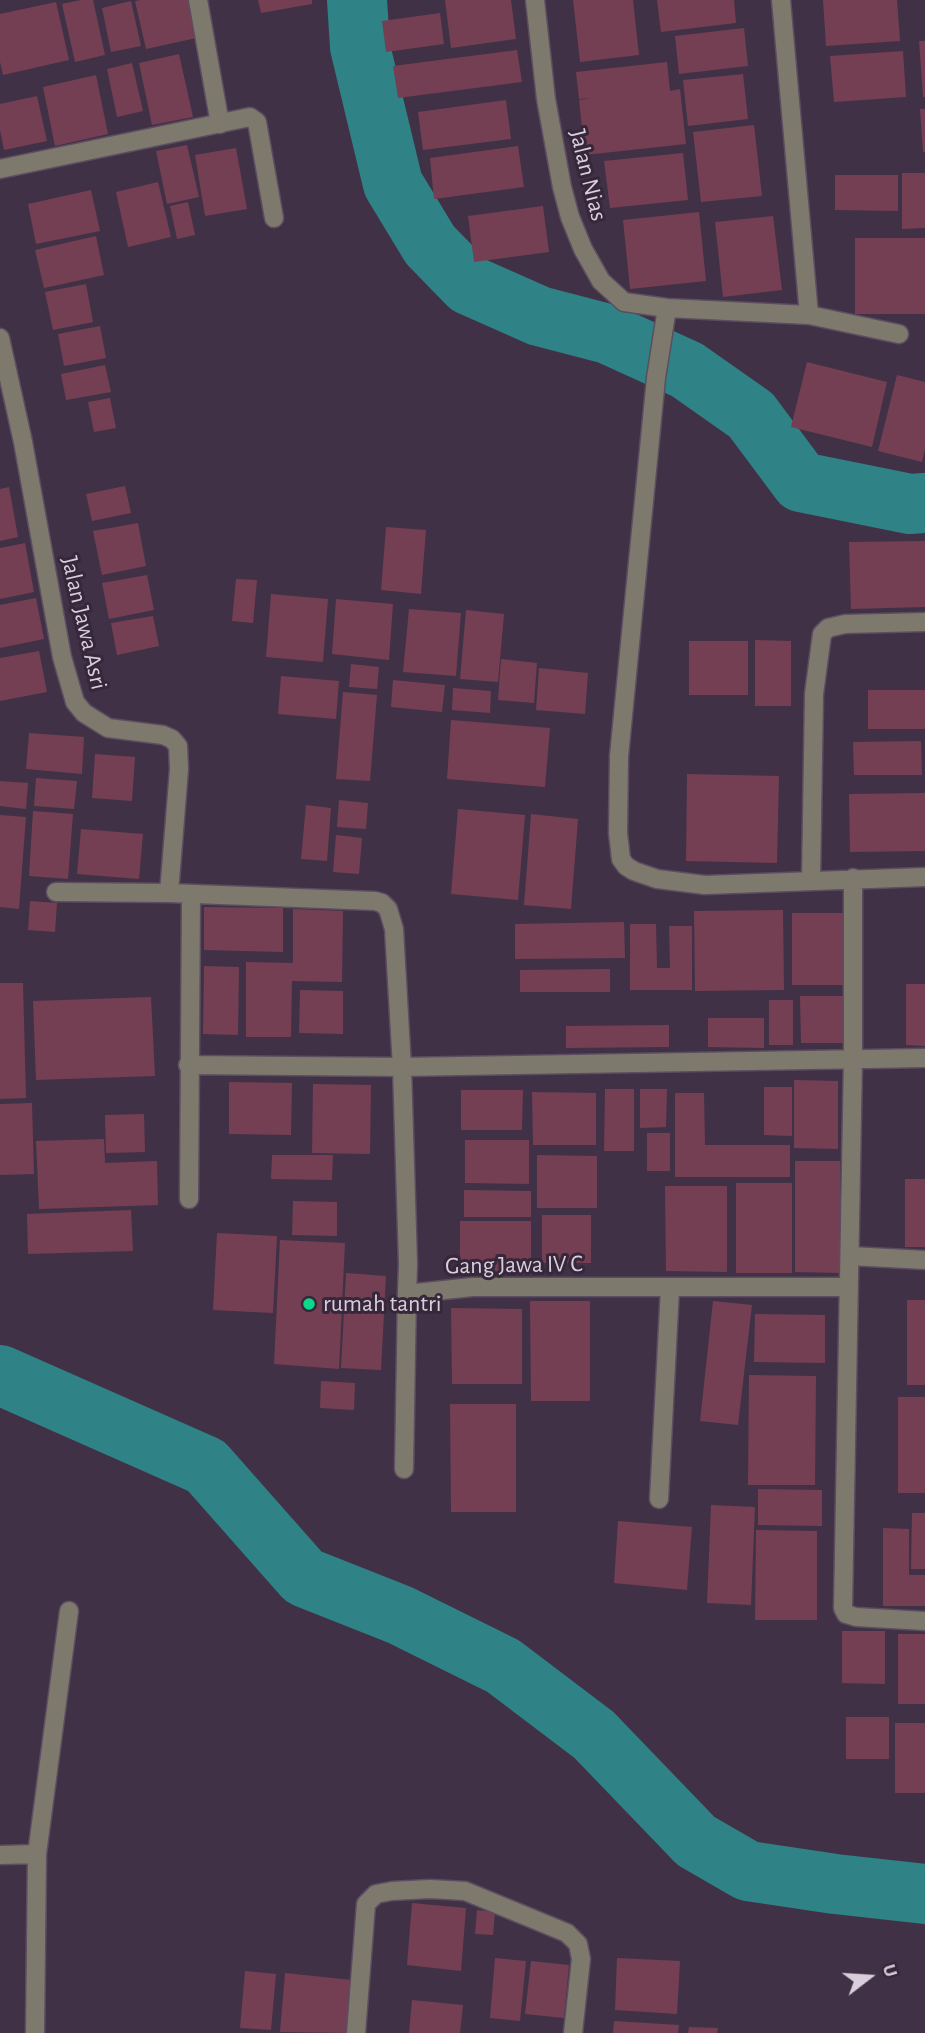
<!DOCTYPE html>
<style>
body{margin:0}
#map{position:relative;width:925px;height:2033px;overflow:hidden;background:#413146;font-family:"Alegreya Sans",sans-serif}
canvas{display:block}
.north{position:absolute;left:834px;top:1942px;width:70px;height:70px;-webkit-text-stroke:5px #37273b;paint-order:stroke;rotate:73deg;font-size:19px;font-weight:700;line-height:28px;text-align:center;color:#d9cfdc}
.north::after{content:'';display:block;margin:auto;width:24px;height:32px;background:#d9cfdc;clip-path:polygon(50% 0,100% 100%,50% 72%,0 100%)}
</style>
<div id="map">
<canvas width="925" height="2033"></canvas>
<div class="north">U</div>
</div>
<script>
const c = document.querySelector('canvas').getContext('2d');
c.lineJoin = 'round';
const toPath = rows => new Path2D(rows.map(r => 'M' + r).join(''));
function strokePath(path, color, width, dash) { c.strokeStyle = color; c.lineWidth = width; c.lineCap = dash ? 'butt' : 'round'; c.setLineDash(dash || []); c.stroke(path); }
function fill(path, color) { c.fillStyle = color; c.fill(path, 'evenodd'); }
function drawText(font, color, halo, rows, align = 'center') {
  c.font = font + ' "Alegreya Sans",sans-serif'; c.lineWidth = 6; c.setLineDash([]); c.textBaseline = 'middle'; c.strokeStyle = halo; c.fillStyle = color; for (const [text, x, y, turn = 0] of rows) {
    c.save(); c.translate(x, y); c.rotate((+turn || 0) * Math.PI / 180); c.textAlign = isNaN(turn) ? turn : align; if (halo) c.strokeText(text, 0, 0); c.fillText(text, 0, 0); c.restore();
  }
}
strokePath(toPath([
 [357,0,360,47,393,184,430,245,469,285,539,316,608,334,687,370,751,415,801,482,910,504,925,503],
 [0,1375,206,1466,304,1577,400,1615,503,1666,594,1735,696,1841,748,1871,835,1884,925,1894]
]), '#2f8285', 60);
fill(toPath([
 [81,0,93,0,105,55,75,62,62,4],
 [141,0,193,0,201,37,146,49,135,1],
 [258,0,312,0,312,4,261,13],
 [445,0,511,0,516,39,451,48],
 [573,0,633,0,639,55,580,62],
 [657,0,734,0,736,23,661,32],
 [823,0,897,0,900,41,826,46],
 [131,1,141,46,111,52,102,8],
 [56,2,69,60,3,75,0,62,0,14],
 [440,13,444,44,386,52,382,21],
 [744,28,748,66,679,74,675,36],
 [919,41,925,41,925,97,923,97],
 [517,50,522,82,398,98,393,66],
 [903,51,906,97,834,102,830,56],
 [179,54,193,117,152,125,139,63],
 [667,62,670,91,680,89,686,144,585,155,579,100,591,98,579,99,576,72],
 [132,63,143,111,117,117,107,69],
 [743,74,748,119,688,126,683,80],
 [96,75,108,134,55,146,43,87],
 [37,96,47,141,4,150,0,130,0,104],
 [506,100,511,139,423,150,418,112],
 [920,109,925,109,925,152,923,152],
 [754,125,762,196,701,202,693,132],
 [187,145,199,197,167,204,156,151],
 [518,146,524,187,434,199,430,158],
 [236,148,247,209,205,216,195,155],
 [683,153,688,200,610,208,604,161],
 [902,173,925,173,925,228,902,229],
 [835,175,898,175,898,211,835,210],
 [158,182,171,237,128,247,116,192],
 [91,190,100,231,36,244,28,204],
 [188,202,195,235,177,239,170,206],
 [543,206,549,252,474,262,468,216],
 [699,212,706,281,630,289,623,220],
 [773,216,782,290,723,297,715,222],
 [96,236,104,275,44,288,35,250],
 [855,238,925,238,925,314,855,314],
 [86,284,93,322,53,330,45,292],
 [100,326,106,358,64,366,58,334],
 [807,362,887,382,872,447,791,427],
 [105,365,111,392,66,400,61,374],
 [897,375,925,382,925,449,922,462,878,451],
 [110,398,116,428,94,432,88,402],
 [125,486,131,513,92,521,86,494],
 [9,487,18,537,0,541,0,489],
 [138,523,146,566,102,575,93,531],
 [386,527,426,530,421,594,381,590],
 [925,541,925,607,851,609,849,542],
 [25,543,34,592,0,599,0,548],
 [147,575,154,610,109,619,102,583],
 [236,579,257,580,253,623,232,621],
 [271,594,328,599,323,662,266,657],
 [36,598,44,639,0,648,0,605],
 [336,599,393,604,389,660,332,654],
 [409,609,461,613,456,676,403,672],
 [466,610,504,614,498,682,460,679],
 [153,616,159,646,117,655,111,623],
 [755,640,791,641,791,706,755,706],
 [689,641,748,641,748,695,689,695],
 [39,651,47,692,0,701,0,658],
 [501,659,537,663,534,703,498,700],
 [351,664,379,667,377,689,349,687],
 [539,668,588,673,585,714,536,710],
 [281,676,339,681,336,719,278,714],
 [393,680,445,685,442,712,391,707],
 [453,688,491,691,490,713,452,710],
 [868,690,925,690,925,729,868,729],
 [343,692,377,695,370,781,336,779],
 [451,720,550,728,545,787,447,779],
 [29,733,84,737,82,774,26,769],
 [921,741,922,775,854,775,853,742],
 [95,754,135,757,132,801,92,798],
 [687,774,779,776,777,863,686,861],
 [36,778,77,781,74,809,34,806],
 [0,781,28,783,26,809,0,806],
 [925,793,925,851,850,852,849,794],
 [339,800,368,803,366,829,337,827],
 [306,805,331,808,327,861,301,859],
 [458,809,525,815,518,900,451,894],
 [33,811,73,814,68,879,29,876],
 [531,814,578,819,571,909,524,905],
 [0,815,26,817,19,909,0,907],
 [81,829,143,834,139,879,77,874],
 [336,835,362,838,359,874,333,872],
 [30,901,57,903,55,932,28,930],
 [204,907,283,908,283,952,204,950],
 [293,909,343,911,342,982,292,981,291,1037,246,1037,246,962,293,963],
 [783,910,784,990,695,991,694,911],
 [792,913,847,913,847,985,792,985],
 [624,922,625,958,515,959,515,924],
 [630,924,656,924,657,968,670,968,669,926,692,926,692,990,630,990],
 [204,966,239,967,238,1035,203,1034],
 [610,969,610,992,520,992,520,970],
 [0,983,23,983,26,1098,0,1099],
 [906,984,925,984,925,1046,906,1045],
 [300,990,343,991,343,1034,299,1033],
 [800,996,851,996,851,1043,801,1043],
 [151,997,155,1076,36,1080,33,1001],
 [769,1000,793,1000,793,1045,769,1045],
 [708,1018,764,1018,764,1048,708,1047],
 [669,1025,669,1047,566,1048,566,1026],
 [794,1080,838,1081,838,1149,794,1148],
 [229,1082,292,1083,291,1135,229,1134],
 [313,1084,371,1085,370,1154,312,1153],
 [764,1087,792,1087,792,1136,764,1135],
 [605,1089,634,1089,634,1151,604,1151],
 [640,1089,667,1089,666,1127,640,1128],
 [461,1090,523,1090,522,1130,461,1130],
 [532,1092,596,1093,596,1145,533,1145],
 [675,1093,704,1093,705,1145,790,1145,790,1177,675,1177],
 [32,1103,34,1174,0,1175,0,1104],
 [144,1114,145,1152,106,1153,105,1115],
 [647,1133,670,1133,670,1171,647,1171],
 [104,1139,105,1163,157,1161,158,1205,39,1209,36,1141],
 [465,1140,529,1140,529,1184,465,1183],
 [272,1155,333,1155,332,1180,271,1179],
 [537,1155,597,1156,597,1208,537,1208],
 [795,1161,840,1161,840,1273,795,1272],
 [905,1179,925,1179,925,1247,905,1247],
 [736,1183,792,1183,792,1273,736,1273],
 [665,1186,727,1186,727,1272,666,1271],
 [464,1190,531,1191,531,1217,464,1217],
 [293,1201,337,1202,337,1236,292,1235],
 [131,1210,133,1251,28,1254,27,1214],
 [542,1215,591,1215,591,1263,542,1263],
 [460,1221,531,1221,531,1275,460,1274],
 [217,1233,277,1236,273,1313,213,1310],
 [280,1240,345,1243,339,1369,274,1364],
 [346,1273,386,1276,381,1370,341,1368],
 [907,1300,925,1300,925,1385,907,1385],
 [530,1301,590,1301,590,1401,531,1401],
 [713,1301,752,1305,738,1425,700,1421],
 [451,1308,522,1309,522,1384,452,1384],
 [755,1314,825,1315,825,1363,754,1362],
 [749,1375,816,1376,815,1485,748,1485],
 [321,1381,355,1383,354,1410,320,1408],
 [898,1397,925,1397,925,1493,898,1493],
 [450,1404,516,1404,516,1512,451,1512],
 [758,1489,822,1490,822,1526,758,1525],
 [711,1505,755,1507,751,1605,707,1603],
 [912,1513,925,1513,925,1569,911,1569],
 [618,1521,692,1527,687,1590,614,1583],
 [883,1528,909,1529,909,1575,925,1575,925,1606,883,1606],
 [756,1530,817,1531,817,1620,755,1620],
 [842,1631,885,1631,885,1684,842,1683],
 [898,1634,925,1634,925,1704,898,1704],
 [846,1717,889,1717,889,1759,846,1759],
 [895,1723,925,1723,925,1793,895,1793],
 [412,1903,466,1908,461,1971,407,1965],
 [477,1910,495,1912,493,1935,475,1934],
 [495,1958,526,1961,520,2021,490,2018],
 [617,1958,680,1961,677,2014,615,2010],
 [531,1961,569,1965,564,2018,525,2014],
 [245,1971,276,1974,271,2030,240,2028],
 [285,1973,352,1980,347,2033,280,2032],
 [412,2000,463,2005,460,2033,409,2033],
 [614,2021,679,2025,678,2033,613,2033],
 [689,2027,718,2028,717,2033,688,2033]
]), '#743f53');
const minor = toPath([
 [198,0,220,124],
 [535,0,546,99,562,187,570,217,583,249,601,281,624,302,667,308,809,315,899,334],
 [781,0,809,315],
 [0,169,250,117,257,122,274,218],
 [667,308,656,378,619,756,618,833,621,859,626,866,634,871,657,879,705,885,925,877],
 [0,338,23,442,62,657,75,702,84,713,108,728,163,735,172,739,178,746,179,769,169,893],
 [853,878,853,1059,843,1608,846,1614,856,1617,925,1621],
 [811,881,814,694,822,634,828,628,845,624,925,622],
 [56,892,169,893,375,901,382,903,388,909,394,929,402,1067,408,1264,407,1294,472,1287,849,1287],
 [188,1065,402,1067,925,1058],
 [189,1199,191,895],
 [850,1256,925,1260],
 [404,1469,407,1294],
 [659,1499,670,1288],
 [0,1855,37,1854],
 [35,2033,37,1854,69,1611],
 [356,2033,366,1904,376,1894,392,1891,430,1889,465,1891,567,1933,578,1944,581,1959,573,2033]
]);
strokePath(minor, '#5c4d61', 21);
strokePath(minor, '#7e796d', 18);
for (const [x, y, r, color] of [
 [309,1304,7,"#08d98b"]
]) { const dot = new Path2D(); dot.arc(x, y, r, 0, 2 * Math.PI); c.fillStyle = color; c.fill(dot); strokePath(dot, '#37273b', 2.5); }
drawText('24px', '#d9cfdc', '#37273b', [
 ["Jalan Nias",588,175,76],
 ["Jalan Jawa Asri",84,623,77],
 ["Gang Jawa IV C",514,1265,-1]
]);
drawText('24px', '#d9cfdc', '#37273b', [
 ["rumah tantri",323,1304]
], 'left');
</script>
